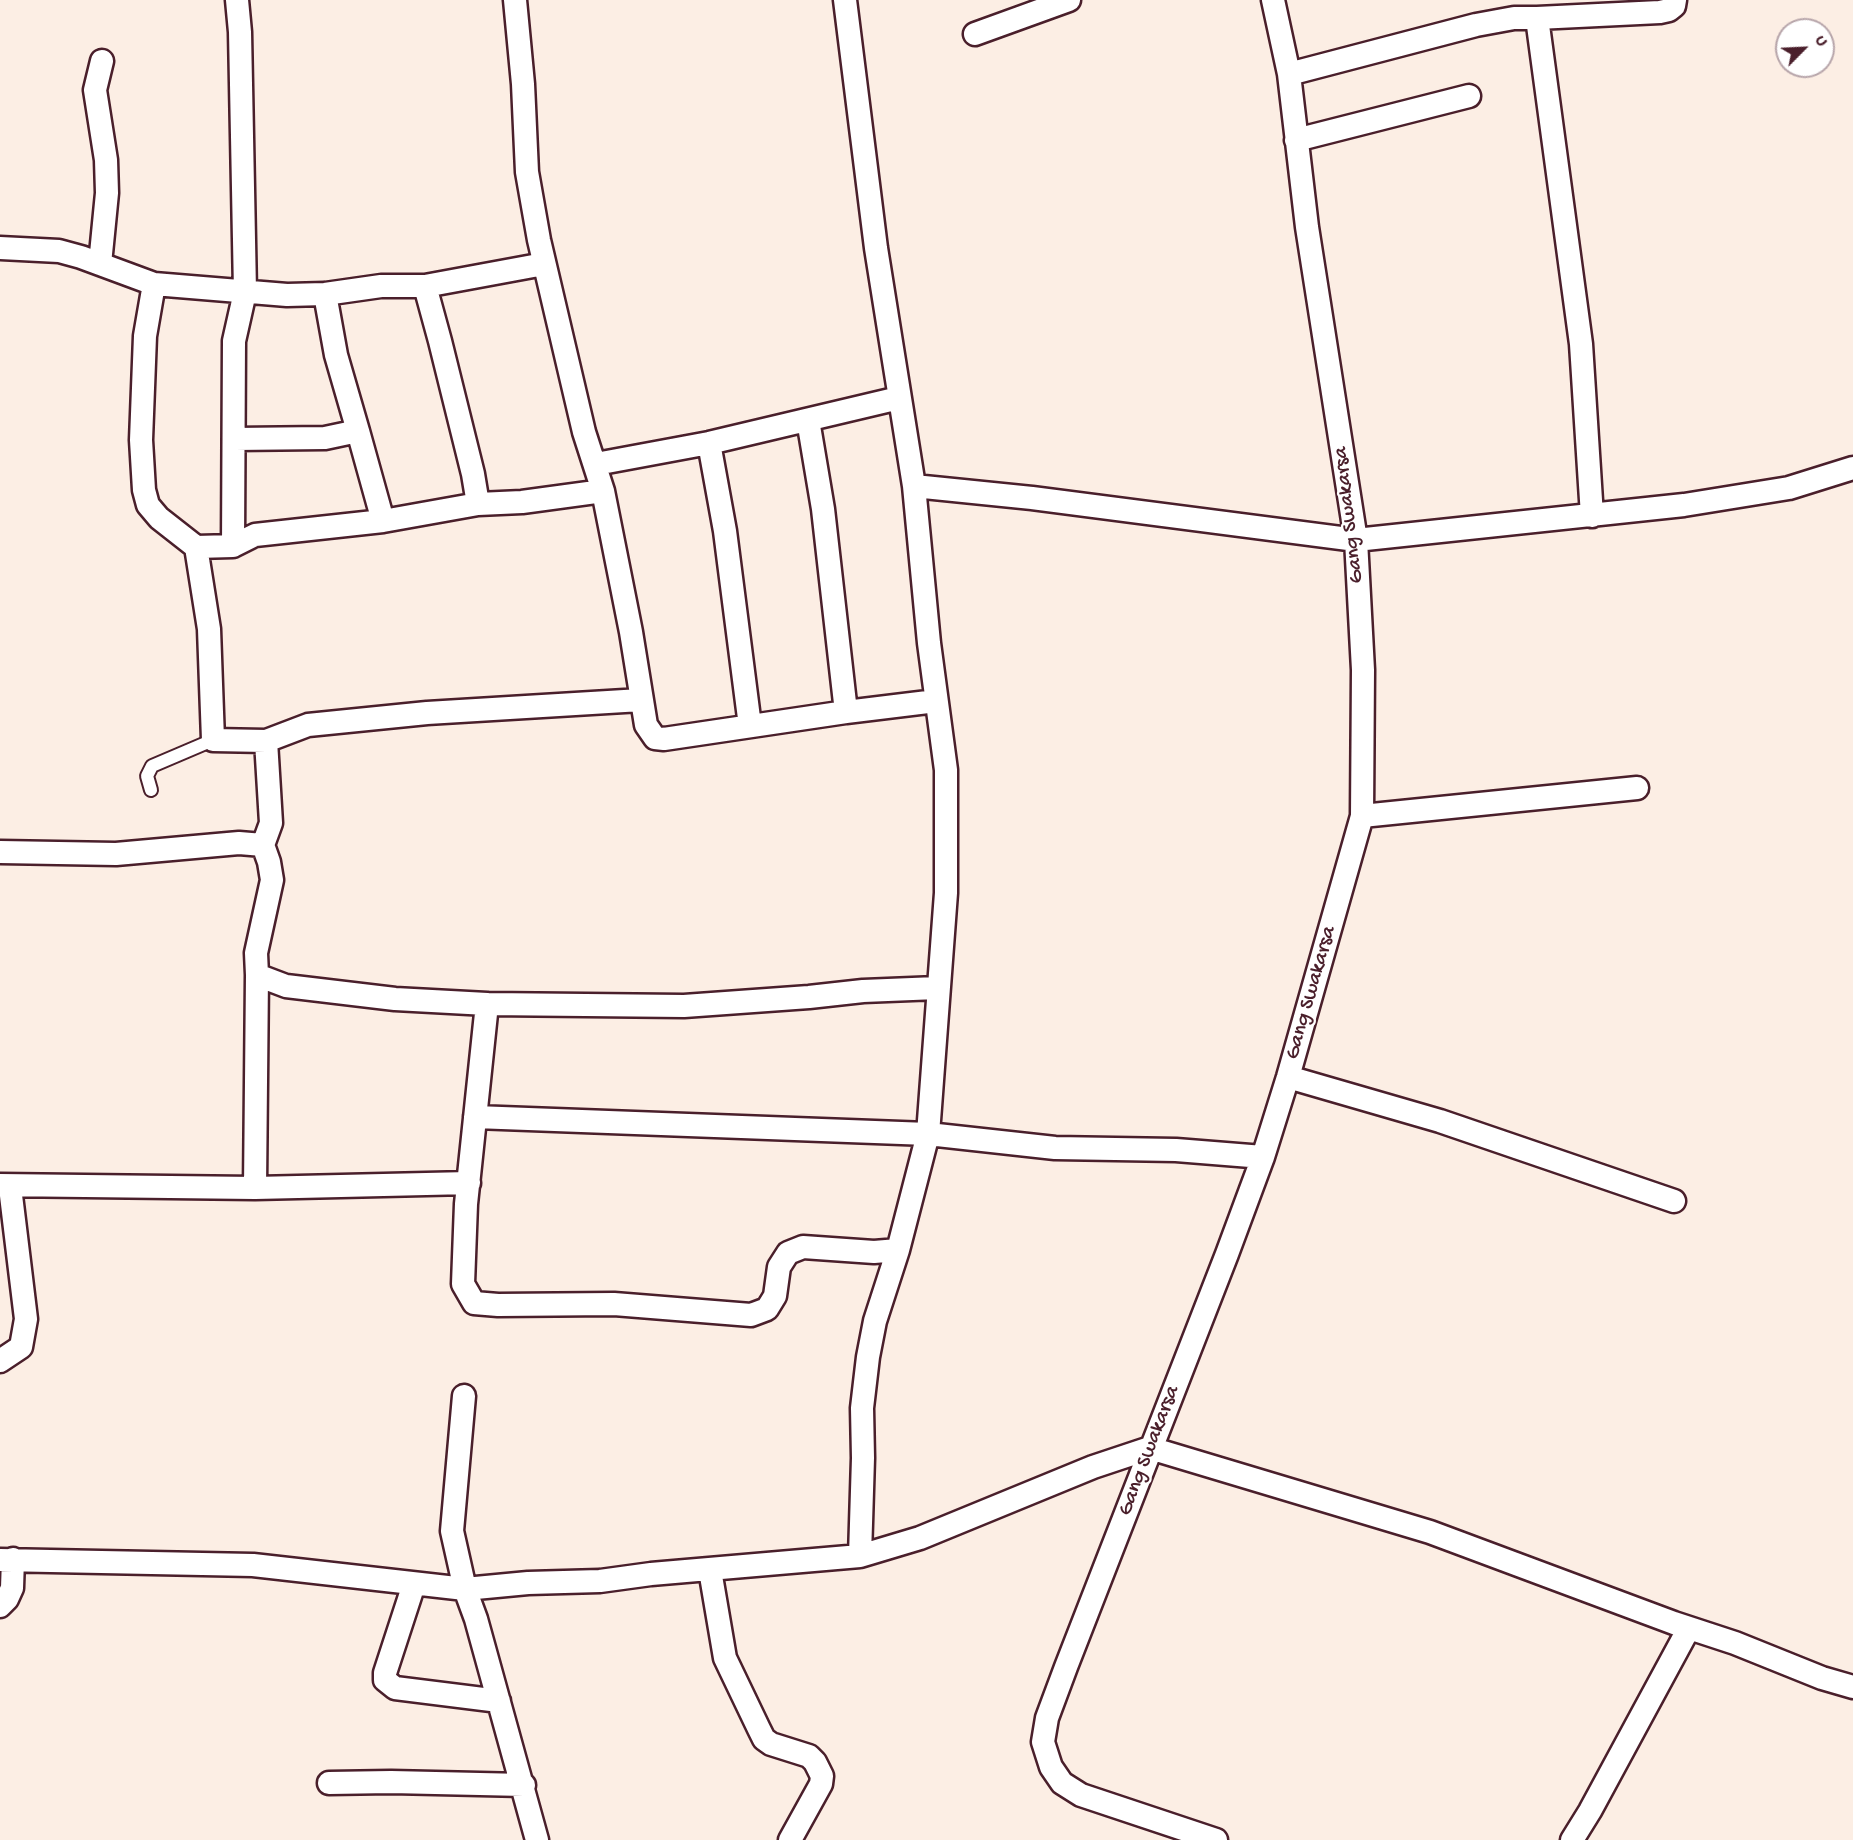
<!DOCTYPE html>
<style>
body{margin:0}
#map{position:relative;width:1853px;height:1840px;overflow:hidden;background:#fceee4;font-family:"Gochi Hand",sans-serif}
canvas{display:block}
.north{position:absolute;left:1775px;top:18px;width:60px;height:60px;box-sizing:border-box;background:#fff;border:2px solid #b7a5aa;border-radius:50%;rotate:66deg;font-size:16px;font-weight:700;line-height:24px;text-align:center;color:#4a1f2b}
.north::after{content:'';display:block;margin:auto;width:21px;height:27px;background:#4a1f2b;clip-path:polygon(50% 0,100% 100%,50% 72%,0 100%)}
</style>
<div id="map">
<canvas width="1853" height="1840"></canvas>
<div class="north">U</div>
</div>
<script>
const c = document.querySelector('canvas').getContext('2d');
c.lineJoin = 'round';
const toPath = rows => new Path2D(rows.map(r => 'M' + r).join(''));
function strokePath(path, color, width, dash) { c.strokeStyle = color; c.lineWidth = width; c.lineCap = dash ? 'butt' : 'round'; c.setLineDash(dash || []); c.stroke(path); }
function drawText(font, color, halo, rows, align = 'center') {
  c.font = font + ' "Gochi Hand",sans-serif'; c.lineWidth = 4.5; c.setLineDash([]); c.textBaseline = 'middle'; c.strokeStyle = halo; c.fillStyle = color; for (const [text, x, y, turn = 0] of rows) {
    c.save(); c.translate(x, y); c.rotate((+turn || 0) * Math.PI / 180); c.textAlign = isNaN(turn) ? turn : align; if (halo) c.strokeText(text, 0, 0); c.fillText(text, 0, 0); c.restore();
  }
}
const lane = toPath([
 [151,790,147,776,152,766,213,740]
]);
const street = toPath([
 [515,0,523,84,527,172,539,240,584,432,603,491,631,632,646,725,655,738,664,739,846,712,936,701],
 [845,0,876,248,914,486,929,643,946,770,946,893,928,1134,898,1250,875,1321,868,1357,862,1408,863,1458,860,1556],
 [1537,18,1660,12,1669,10,1674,6,1675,0],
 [975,34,1069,0],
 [1289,74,1476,25,1514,18,1537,18,1581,344,1592,516],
 [1296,140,1469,96],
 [0,248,59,251,81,257,154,284,287,295,325,294,381,286,425,286,544,264],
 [100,264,107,193,106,160,95,90,102,61],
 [154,284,145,336,141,440,144,490,148,505,159,518,196,547,233,546,255,535,383,521,478,504],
 [425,286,440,341,473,474,478,504,522,502,603,491],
 [808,420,823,509,846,712],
 [358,431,383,521],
 [235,439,325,438,358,431,336,355,325,294],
 [709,443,725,531,750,726],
 [596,464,709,443,899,398],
 [914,486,1032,498,1356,540,1684,505,1789,488,1853,468],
 [233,546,234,341,245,292,240,32,237,0],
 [196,547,209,629,213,740,266,741],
 [1362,816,1637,788],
 [263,845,269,862,272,880,256,953,257,975,286,986,395,999,487,1004,684,1006,809,997,863,991,937,988],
 [0,852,116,854,239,843,263,845,271,823,266,741,308,725,427,713,641,700],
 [487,1004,466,1204,463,1284,474,1303,498,1305,614,1304,751,1315,767,1309,775,1296,779,1267,788,1253,803,1247,874,1252,898,1250],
 [1288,1077,1440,1121,1674,1201],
 [475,1117,928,1134,1055,1148,1176,1150,1263,1157],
 [0,1185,255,1188,469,1183],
 [255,1188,257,975],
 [0,1361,21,1347,26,1319,10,1187],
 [0,1560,253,1565,465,1589,452,1531,464,1396],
 [710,1570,725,1658,759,1729,764,1739,771,1744,809,1756,815,1762,822,1776,821,1784,790,1840],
 [414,1584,385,1673,385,1680,395,1688,499,1701],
 [0,1606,7,1599,12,1588,13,1559],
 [329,1783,391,1782,524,1785],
 [537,1840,476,1619,465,1589,528,1583,600,1581,651,1574,860,1556,920,1538,1093,1467,1150,1448,1430,1532,1674,1623,1735,1643,1822,1678,1853,1687],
 [1216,1840,1081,1795,1062,1783,1051,1767,1043,1742,1047,1718,1066,1667,1227,1254,1263,1157,1288,1077,1362,816,1363,670,1356,540,1307,227,1289,74,1273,0],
 [1572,1840,1590,1811,1689,1628]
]);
strokePath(lane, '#4a1f2b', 16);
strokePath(street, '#4a1f2b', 27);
strokePath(lane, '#fff', 12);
strokePath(street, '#fff', 22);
drawText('21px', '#4a1f2b', '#fff', [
 ["Gang Swakarsa",1350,515,-97],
 ["Gang Swakarsa",1312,993,-74],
 ["Gang Swakarsa",1150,1451,-69]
]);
</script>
